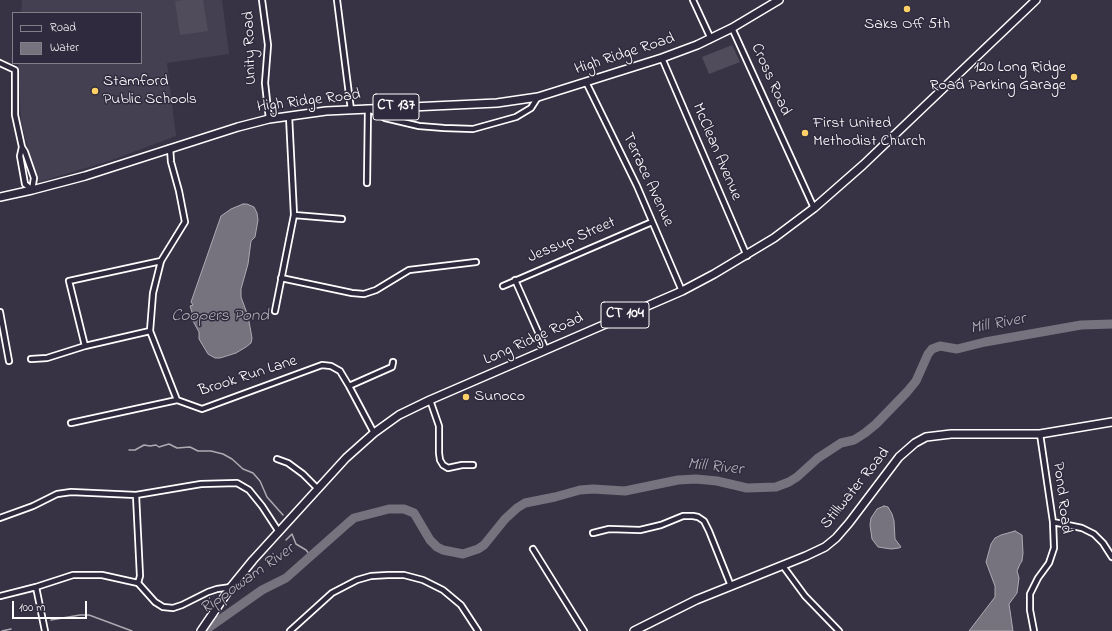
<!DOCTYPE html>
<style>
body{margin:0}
#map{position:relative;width:1112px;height:631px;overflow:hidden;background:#373345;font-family:"Indie Flower",sans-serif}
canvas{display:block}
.legend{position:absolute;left:12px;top:12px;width:130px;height:52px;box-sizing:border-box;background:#2f2a3d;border:1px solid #827f8b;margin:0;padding:5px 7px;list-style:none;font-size:12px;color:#fff}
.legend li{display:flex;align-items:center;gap:8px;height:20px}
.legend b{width:20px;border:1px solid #827f8b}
.scale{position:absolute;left:12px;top:601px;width:75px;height:18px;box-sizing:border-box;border:2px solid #fff;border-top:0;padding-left:5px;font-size:12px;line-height:14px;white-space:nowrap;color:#fff;-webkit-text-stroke:3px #2f2a3d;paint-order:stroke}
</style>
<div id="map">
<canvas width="1112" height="631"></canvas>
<ul class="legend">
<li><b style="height:5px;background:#2f2a3d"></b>Road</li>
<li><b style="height:11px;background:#76737f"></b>Water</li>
</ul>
<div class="scale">100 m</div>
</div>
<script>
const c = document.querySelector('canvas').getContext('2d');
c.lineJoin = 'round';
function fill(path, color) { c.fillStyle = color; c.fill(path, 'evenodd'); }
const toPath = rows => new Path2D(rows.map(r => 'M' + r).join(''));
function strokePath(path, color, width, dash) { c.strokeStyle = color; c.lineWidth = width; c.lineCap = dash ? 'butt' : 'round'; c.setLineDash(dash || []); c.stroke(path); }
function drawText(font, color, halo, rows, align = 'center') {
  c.font = font + ' "Indie Flower",sans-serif'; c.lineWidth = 3; c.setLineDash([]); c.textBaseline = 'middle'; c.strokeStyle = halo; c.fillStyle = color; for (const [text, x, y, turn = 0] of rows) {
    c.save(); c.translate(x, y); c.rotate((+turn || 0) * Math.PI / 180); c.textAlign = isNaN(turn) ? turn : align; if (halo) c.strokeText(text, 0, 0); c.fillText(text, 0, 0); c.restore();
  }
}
fill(toPath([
 [22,0,222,0,229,54,167,63,176,136,109,161,39,182,32,162,21,123,18,63,141,63,141,13,21,13]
]), '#444051');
fill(toPath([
 [184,0,203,0,208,31,180,35,175,1],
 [732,45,740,62,709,74,702,57]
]), '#514c5c');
const water = toPath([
 [243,204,247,204,254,207,257,213,258,220,255,237,251,241,248,264,241,289,241,297,248,316,252,338,251,343,246,347,236,353,220,358,215,358,208,354,199,339,199,332,193,321,194,319,191,309,190,306,193,305,191,302,221,216,231,209,243,204],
 [884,506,888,507,892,514,894,521,895,539,901,547,899,548,891,549,878,547,872,539,870,525,871,518,877,509,884,506],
 [1015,531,1022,535,1023,553,1022,561,1020,564,1017,571,1019,578,1017,593,1009,604,1013,631,969,631,995,597,995,586,986,562,991,544,995,538,1001,535,1015,531]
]);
fill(water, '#76737f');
strokePath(water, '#adabb2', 1);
strokePath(toPath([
 [129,450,135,450,144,445,150,446,156,445,159,447,169,444,177,448,190,447,198,451,211,451,223,454,232,459,243,469,253,473,260,481,267,497,283,515],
 [286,540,292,534,296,544,306,550,311,556],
 [51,620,80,615,89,615,132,631],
 [2,631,11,629]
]), '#adabb2', 1.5);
strokePath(toPath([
 [204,631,262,590,286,578,348,523,354,518,389,509,404,509,414,513,430,540,437,547,443,550,463,554,478,549,484,545,505,519,517,508,525,503,555,497,580,490,593,489,625,491,678,480,696,479,717,481,747,488,776,487,789,482,797,477,818,458,841,443,854,440,865,433,876,424,907,392,916,381,928,354,932,349,940,346,957,349,985,342,1081,325,1112,324]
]), '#76737f', 9);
const street = toPath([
 [262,0,268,45,265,83,269,119],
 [337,0,351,110],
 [693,0,711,39],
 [732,28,814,208],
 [662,58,747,256],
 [0,63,15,70,15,115,22,147,20,156,25,184,32,190,34,178,25,152,22,147],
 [586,82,637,186,682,291],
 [170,148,171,162,179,191,185,222,161,261,153,293,150,331,177,400],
 [367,183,368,108,385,118,419,126,444,128,473,129,516,117,531,108,538,97],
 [294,215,342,219],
 [281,278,352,293,364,294,376,290,409,270,476,262],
 [515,280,546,350],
 [503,286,652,222],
 [275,311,294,215,289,116],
 [0,312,9,361],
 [85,346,69,281,161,261],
 [31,359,47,358,85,346,150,331],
 [349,386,392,367,393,362],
 [430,400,439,426,439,453,440,460,443,465,448,468,462,465,473,465],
 [71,423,177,400,202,409,322,365,331,366,340,371,349,386,374,433],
 [277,459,288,463,303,474,318,489],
 [136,495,140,576,138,583],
 [0,518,33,506,57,494,71,492,136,495,201,484,237,483,249,490,262,506,279,532],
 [1053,522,1082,528,1094,534,1103,543,1112,557],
 [593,533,609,529,640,530,661,525,683,516,693,516,698,517,704,521,709,531,731,586],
 [533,549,584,631],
 [783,566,805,596,839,631],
 [36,587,45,631],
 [0,596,36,587,73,575,102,575,138,583,155,602,163,607,173,608,182,605,208,592,217,589,231,587],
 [290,631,332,593,357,580,371,576,388,575,404,575,423,580,443,590,461,605,478,631],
 [1034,631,1030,610,1030,594,1038,578,1049,563,1054,548,1053,522,1040,434]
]);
const secondary = toPath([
 [634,631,696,600,806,556,825,547,836,538,849,523,899,457,915,443,926,437,951,434,1040,434,1112,422]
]);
const primary = toPath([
 [0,197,32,190,85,176,238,127,269,119,326,111,497,103,538,97,662,58,697,45,732,28,779,0],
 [201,631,231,587,253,560,346,458,374,433,399,415,430,400,682,291,714,274,774,238,814,208,863,165,1036,0]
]);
strokePath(street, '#fff', 8);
strokePath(secondary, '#fff', 10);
strokePath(primary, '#fff', 10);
strokePath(street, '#2f2a3d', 4.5);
strokePath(secondary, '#2f2a3d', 7);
strokePath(primary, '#2f2a3d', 7);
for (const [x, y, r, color] of [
 [907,9,4,"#ffd166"],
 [1074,77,4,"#ffd166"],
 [95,91,4,"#ffd166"],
 [805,133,4,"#ffd166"],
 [466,397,4,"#ffd166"]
]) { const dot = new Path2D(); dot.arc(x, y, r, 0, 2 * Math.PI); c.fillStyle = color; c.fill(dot); strokePath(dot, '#2f2a3d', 1.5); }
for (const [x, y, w] of [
 [396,107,46],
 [625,315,48]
]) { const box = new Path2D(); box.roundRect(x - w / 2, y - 13, w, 26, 3); c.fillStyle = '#2f2a3d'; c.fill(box); strokePath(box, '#fff', 1); }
drawText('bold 15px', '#fff', null, [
 ["CT 137",396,107],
 ["CT 104",625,315]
]);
drawText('16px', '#fff', '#2f2a3d', [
 ["Saks Off 5th",907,25,"center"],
 ["120 Long Ridge",1066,68,"right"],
 ["Road Parking Garage",1066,86,"right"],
 ["Stamford",103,82],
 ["Public Schools",103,100],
 ["First United",813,124],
 ["Methodist Church",813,142],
 ["Sunoco",474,397]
], 'left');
drawText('16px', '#fff', '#2f2a3d', [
 ["Unity Road",251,48,-92],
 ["High Ridge Road",625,55,-18],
 ["Cross Road",770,80,66],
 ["High Ridge Road",309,102,-7],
 ["McClean Avenue",716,152,67],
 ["Terrace Avenue",647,180,65],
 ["Jessup Street",572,241,-23],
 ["Long Ridge Road",534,340,-24],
 ["Brook Run Lane",248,377,-18],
 ["Stillwater Road",856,489,-51],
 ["Pond Road",1061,498,83]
]);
drawText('italic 17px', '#b4b2b9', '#2f2a3d', [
 ["Coopers Pond",220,317],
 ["Mill River",998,325,-11],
 ["Mill River",715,468,6],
 ["Rippowam River",248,580,-35]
]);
</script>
